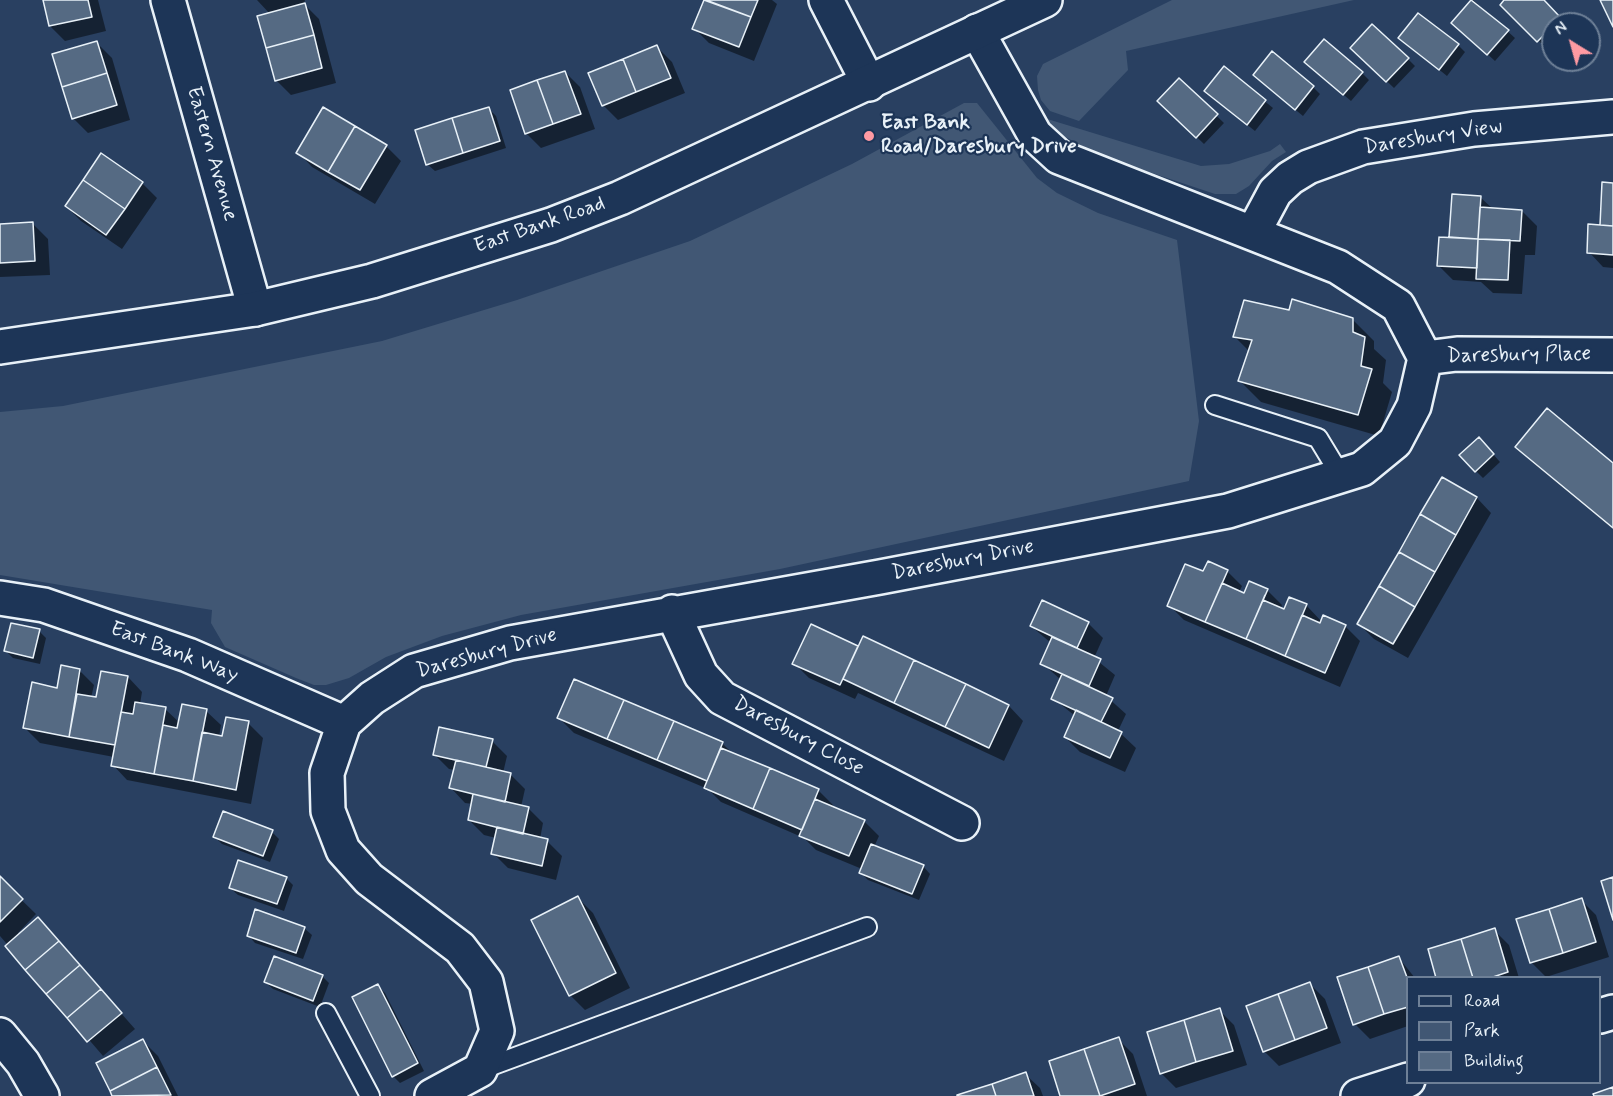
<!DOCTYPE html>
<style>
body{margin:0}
#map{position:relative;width:1613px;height:1096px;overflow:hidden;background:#294061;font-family:Mynerve,sans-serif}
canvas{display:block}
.legend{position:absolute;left:1406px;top:976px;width:195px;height:108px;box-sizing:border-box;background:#1d3557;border:2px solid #6e8097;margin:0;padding:8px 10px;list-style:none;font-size:18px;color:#e8f1f8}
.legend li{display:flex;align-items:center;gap:12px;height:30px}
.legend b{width:30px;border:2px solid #6e8097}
.north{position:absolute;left:1541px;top:12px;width:60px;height:60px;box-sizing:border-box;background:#1d3557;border:2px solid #6e8097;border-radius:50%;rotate:323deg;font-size:16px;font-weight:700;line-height:24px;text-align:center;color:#e8f1f8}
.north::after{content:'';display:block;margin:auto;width:21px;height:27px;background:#ff9aa2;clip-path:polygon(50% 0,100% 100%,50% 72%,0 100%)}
</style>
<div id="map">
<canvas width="1613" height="1096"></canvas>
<ul class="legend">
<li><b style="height:8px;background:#1d3557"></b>Road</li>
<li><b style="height:16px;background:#415774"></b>Park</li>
<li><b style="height:16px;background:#556a83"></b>Building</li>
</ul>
<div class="north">N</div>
</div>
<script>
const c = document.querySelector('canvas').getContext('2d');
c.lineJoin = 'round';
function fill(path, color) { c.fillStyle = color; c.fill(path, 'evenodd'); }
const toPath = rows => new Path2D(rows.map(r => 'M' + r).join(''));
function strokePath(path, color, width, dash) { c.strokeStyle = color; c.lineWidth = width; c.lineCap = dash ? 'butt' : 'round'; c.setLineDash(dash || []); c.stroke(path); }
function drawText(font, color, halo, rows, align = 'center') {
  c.font = font + ' Mynerve,sans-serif'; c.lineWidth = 4.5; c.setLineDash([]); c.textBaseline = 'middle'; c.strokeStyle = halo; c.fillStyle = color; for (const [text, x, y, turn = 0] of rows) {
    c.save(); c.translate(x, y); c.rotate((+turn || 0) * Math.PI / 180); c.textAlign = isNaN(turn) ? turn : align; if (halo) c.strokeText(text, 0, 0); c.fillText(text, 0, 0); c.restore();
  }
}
fill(toPath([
 [1172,0,1354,0,1126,51,1128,70,1079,121,1050,111,1041,100,1038,90,1037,76,1043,64],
 [964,103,977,103,1037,178,1057,193,1098,213,1177,240,1199,421,1189,481,780,569,521,615,442,636,386,657,349,678,326,685,314,685,296,678,225,647,211,623,212,610,0,575,0,412,63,406,382,341,517,300,690,241,852,164],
 [1044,118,1201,166,1229,164,1270,151,1280,144,1286,152,1272,161,1249,186,1236,194,1215,194,1101,156,1056,132]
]), '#415774');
fill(toPath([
 [44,0,98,0,106,31,65,41,50,26],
 [257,0,305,0,304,4,319,19,336,83,291,95,276,80,270,14],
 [705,0,772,0,777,4,754,61,709,43,694,28],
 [1473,0,1515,38,1495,61,1453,23],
 [1506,0,1541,0,1566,24,1553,24,1553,40,1546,48,1502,5],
 [1400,38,1458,45,1465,52,1447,76],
 [97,43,112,58,130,120,88,133,73,118],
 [657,47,672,62,685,93,618,120,603,105],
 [1359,55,1408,59,1415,66,1394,88],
 [1224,68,1273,108,1255,131,1213,98],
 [1313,69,1362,73,1369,80,1351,101],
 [565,72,580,87,595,129,541,148,526,133],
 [1179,80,1224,123,1204,144,1159,101],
 [1262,82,1313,87,1320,94,1303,116],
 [488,108,496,116,506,148,435,171,427,164],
 [386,146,401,161,375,204,312,167,298,152],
 [102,156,142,183,157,198,122,249,81,221,66,206],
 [1613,184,1613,268,1603,267,1589,252,1601,227],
 [1453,196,1480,197,1493,209,1522,211,1537,226,1535,255,1525,255,1522,294,1493,293,1481,282,1453,280,1438,265,1451,239],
 [33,224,48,239,50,275,0,277,0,225],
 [1290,312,1352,319,1374,341,1374,349,1386,360,1383,383,1392,392,1379,436,1261,402,1239,380,1250,352,1235,337],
 [1486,446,1500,462,1483,478,1476,471],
 [1517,447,1613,465,1613,529,1532,462],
 [1442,479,1477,498,1491,513,1408,658,1374,639,1359,624],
 [1227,571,1242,586,1239,592,1245,595,1267,590,1282,605,1280,609,1284,611,1306,605,1322,622,1345,626,1360,641,1340,687,1184,620,1169,605,1204,573],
 [1042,602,1088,623,1103,638,1094,658,1115,675,1106,696,1126,714,1118,731,1136,748,1125,772,1080,752,1065,737,1075,716,1053,698,1061,680,1042,663,1051,643,1031,626],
 [811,626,859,648,864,638,1009,706,1023,721,1004,761,858,693,855,699,809,678,794,663],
 [39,631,46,638,40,664,13,658,6,651],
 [79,670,94,685,91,698,97,699,128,677,142,692,140,704,165,709,180,723,206,711,221,725,219,737,223,737,248,723,263,738,251,804,127,780,113,765,114,757,40,743,25,728],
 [575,681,722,743,734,755,818,790,833,805,832,808,864,821,879,836,874,847,923,866,930,874,919,900,868,880,861,873,862,869,816,850,804,838,721,802,708,789,574,733,559,718],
 [492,741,507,756,503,773,510,774,525,789,521,807,529,809,543,823,540,839,547,841,562,856,556,880,508,868,493,853,496,838,484,835,469,820,473,804,465,803,451,788,455,770,449,769,434,754],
 [272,832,279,839,270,862,222,844,215,837],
 [286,878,293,885,284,911,238,895,230,888],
 [0,879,36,914,18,933,19,935,38,919,135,1029,103,1056,0,936],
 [578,898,593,913,630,988,585,1010,571,996,533,920],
 [1581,900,1596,915,1609,957,1546,977,1531,962],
 [304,928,312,935,303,959,255,943,248,935],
 [1494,930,1509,945,1519,978,1438,978],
 [1399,958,1415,978,1408,978,1408,1026,1370,1039,1355,1024,1339,978],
 [322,976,329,983,320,1007,273,989,265,982],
 [1310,984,1325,999,1341,1043,1279,1066,1264,1051],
 [378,986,385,993,424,1071,400,1083,393,1076],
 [1219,1010,1234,1025,1247,1065,1176,1088,1161,1073],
 [1118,1039,1133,1054,1147,1096,1062,1096],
 [143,1041,158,1056,178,1096,114,1096,98,1063],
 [1025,1074,1040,1088,1043,1096,959,1096]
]), '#0007');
const building = toPath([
 [43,0,88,0,92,17,49,26,43,0],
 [704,0,751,17,739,47,692,29,704,0],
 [706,0,758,0,751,17,706,0],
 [1471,0,1509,30,1487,55,1451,23,1471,0],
 [1504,0,1544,0,1561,18,1537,42,1500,5,1504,0],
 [1600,0,1613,0,1613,27,1600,0],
 [305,3,314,35,266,48,257,16,305,3],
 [1418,13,1459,44,1439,70,1398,38,1418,13],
 [1372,24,1409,58,1386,82,1350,48,1372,24],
 [314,35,322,68,275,81,266,48,314,35],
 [1324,39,1363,72,1343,95,1304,62,1324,39],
 [97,41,107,73,62,87,52,54,97,41],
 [657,45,671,78,636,92,623,59,657,45],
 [1272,51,1314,86,1295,110,1253,75,1272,51],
 [623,59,636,92,602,106,588,73,623,59],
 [1224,66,1266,100,1247,125,1204,91,1224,66],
 [565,71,581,114,553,124,537,80,565,71],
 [107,73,117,105,72,119,62,87,107,73],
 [1179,78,1218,114,1196,138,1157,101,1179,78],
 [537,80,553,124,525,134,510,90,537,80],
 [323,107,355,126,328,172,296,153,323,107],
 [489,107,500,141,463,153,452,118,489,107],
 [452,118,463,153,426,165,415,130,452,118],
 [355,126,387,145,360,190,328,172,355,126],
 [101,153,143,182,125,209,83,180,101,153],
 [83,180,125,209,106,235,65,206,83,180],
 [1602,182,1613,183,1613,226,1600,225,1602,182],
 [1452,194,1481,196,1478,239,1449,237,1452,194],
 [1480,207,1522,210,1520,241,1478,239,1480,207],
 [33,222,35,261,0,263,0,224,33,222],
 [1588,224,1613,226,1613,255,1587,253,1588,224],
 [1439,237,1478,239,1477,268,1437,266,1439,237],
 [1478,239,1510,240,1508,280,1476,279,1478,239],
 [1292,299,1353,318,1353,332,1365,337,1361,366,1372,369,1358,415,1238,381,1252,340,1233,337,1244,300,1289,310,1292,299],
 [1547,408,1613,463,1613,528,1515,447,1547,408],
 [1479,437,1494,454,1475,472,1459,455,1479,437],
 [1442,477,1477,497,1456,535,1420,514,1442,477],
 [1420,514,1456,535,1435,572,1399,552,1420,514],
 [1399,552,1435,572,1415,607,1379,586,1399,552],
 [1208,561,1228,570,1205,622,1167,606,1185,564,1203,571,1208,561],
 [1249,581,1268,589,1246,639,1205,622,1222,583,1244,593,1249,581],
 [1379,586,1415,607,1393,644,1357,624,1379,586],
 [1265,595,1263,600,1284,609,1289,597,1307,604,1285,656,1246,639,1265,595],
 [1042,600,1089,622,1077,648,1030,626,1042,600],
 [1302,615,1320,623,1323,615,1346,625,1325,673,1285,656,1302,615],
 [11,623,40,629,33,658,4,651,11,623],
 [811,624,858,646,840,685,792,664,811,624],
 [863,636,914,660,894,703,843,679,863,636],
 [1052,637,1101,659,1089,686,1040,664,1052,637],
 [914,660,966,684,945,727,894,703,914,660],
 [61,665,80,669,69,737,23,728,32,682,57,688,61,665],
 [101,671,128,676,115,745,69,737,77,694,96,697,101,671],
 [1062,674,1113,698,1101,722,1051,699,1062,674],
 [574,679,624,700,607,739,557,718,574,679],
 [966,684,1009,705,989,748,945,727,966,684],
 [624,700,674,721,657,760,607,739,624,700],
 [135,702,166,707,154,774,111,766,121,712,133,714,135,702],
 [182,704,207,709,193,781,154,774,163,725,177,728,182,704],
 [1076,710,1122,732,1110,758,1064,737,1076,710],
 [226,717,249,721,236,790,193,781,202,732,222,736,226,717],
 [674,721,723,742,707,781,657,760,674,721],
 [439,727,493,739,486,767,433,755,439,727],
 [721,748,770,768,753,809,704,788,721,748],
 [456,760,511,773,505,802,449,788,456,760],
 [770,768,819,789,802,830,753,809,770,768],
 [473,794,529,807,523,834,468,820,473,794],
 [815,799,865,820,849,856,799,836,815,799],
 [223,811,273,830,263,856,213,837,223,811],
 [497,827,548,839,542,866,491,854,497,827],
 [871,844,924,865,912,894,859,873,871,844],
 [238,860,287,877,277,904,229,888,238,860],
 [0,876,23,899,0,922,0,876],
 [1613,877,1613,920,1601,881,1613,877],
 [578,896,616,973,569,996,531,920,578,896],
 [1582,898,1596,942,1563,953,1549,909,1582,898],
 [255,909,305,927,296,953,247,936,255,909],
 [1549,909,1563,953,1530,963,1516,919,1549,909],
 [38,917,59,941,25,970,5,946,38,917],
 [1495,928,1508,972,1490,978,1473,978,1461,939,1495,928],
 [1461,939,1473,978,1436,978,1428,949,1461,939],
 [59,941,80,965,46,994,25,970,59,941],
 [274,956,323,975,313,1001,264,982,274,956],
 [1399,956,1408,980,1408,1007,1384,1014,1368,967,1399,956],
 [80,965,101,989,67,1018,46,994,80,965],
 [1368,967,1384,1014,1353,1025,1337,977,1368,967],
 [1310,982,1327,1028,1295,1040,1278,994,1310,982],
 [378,984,418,1063,392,1077,352,997,378,984],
 [101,989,122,1013,87,1042,67,1018,101,989],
 [1278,994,1295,1040,1263,1052,1246,1006,1278,994],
 [1220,1008,1233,1051,1196,1062,1184,1020,1220,1008],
 [1184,1020,1196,1062,1160,1074,1147,1032,1184,1020],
 [1119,1037,1135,1084,1100,1096,1084,1049,1119,1037],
 [143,1039,157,1067,110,1091,96,1063,143,1039],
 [1084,1049,1100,1096,1060,1096,1049,1061,1084,1049],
 [157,1067,171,1095,112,1096,110,1091,157,1067],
 [1026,1072,1034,1096,996,1096,992,1084,1026,1072],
 [992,1084,996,1096,957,1096,957,1095,992,1084],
 [1613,1087,1613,1096,1594,1096,1593,1094,1613,1087]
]);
fill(building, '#556a83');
strokePath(building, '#e8f1f8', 1.5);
const service = toPath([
 [1215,405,1318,438,1341,476],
 [326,1013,370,1096],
 [480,1070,867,927]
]);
const minor = toPath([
 [168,0,255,309],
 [826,0,869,84],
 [1253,233,1275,192,1290,178,1308,167,1363,147,1474,129,1613,117],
 [1425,358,1457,354,1613,355],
 [0,598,44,605,188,655,344,723],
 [672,612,701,675,722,698,962,823],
 [1600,1016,1613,1012],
 [432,1096,480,1070,497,1031,486,982,460,948,369,879,343,850,328,811,327,773,344,723,372,698,414,671,510,643,880,577,1228,511,1362,469,1395,442,1414,406,1425,358,1398,306,1338,267,1059,157,1035,135,977,31],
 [1358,1096,1408,1080]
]);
const tertiary = toPath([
 [0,347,255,309,372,281,551,225,620,198,1045,0],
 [0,1035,23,1063,42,1096]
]);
strokePath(service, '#e8f1f8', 22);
strokePath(minor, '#e8f1f8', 38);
strokePath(tertiary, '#e8f1f8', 38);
strokePath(service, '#1d3557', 18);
strokePath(minor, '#1d3557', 33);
strokePath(tertiary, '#1d3557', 33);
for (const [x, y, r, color] of [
 [869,136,6,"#ff9aa2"]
]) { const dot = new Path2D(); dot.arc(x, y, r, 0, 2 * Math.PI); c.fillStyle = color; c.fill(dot); strokePath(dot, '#1d3557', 2); }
drawText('bold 21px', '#e8f1f8', '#1d3557', [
 ["East Bank",881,124],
 ["Road/Daresbury Drive",881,148]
], 'left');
drawText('21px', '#e8f1f8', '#1d3557', [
 ["Daresbury View",1433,138,-9],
 ["Eastern Avenue",211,154,74],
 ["East Bank Road",540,226,-19],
 ["Daresbury Place",1519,356,-1],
 ["Daresbury Drive",963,561,-11],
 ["East Bank Way",174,653,21],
 ["Daresbury Drive",487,654,-15],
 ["Daresbury Close",798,737,28]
]);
</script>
